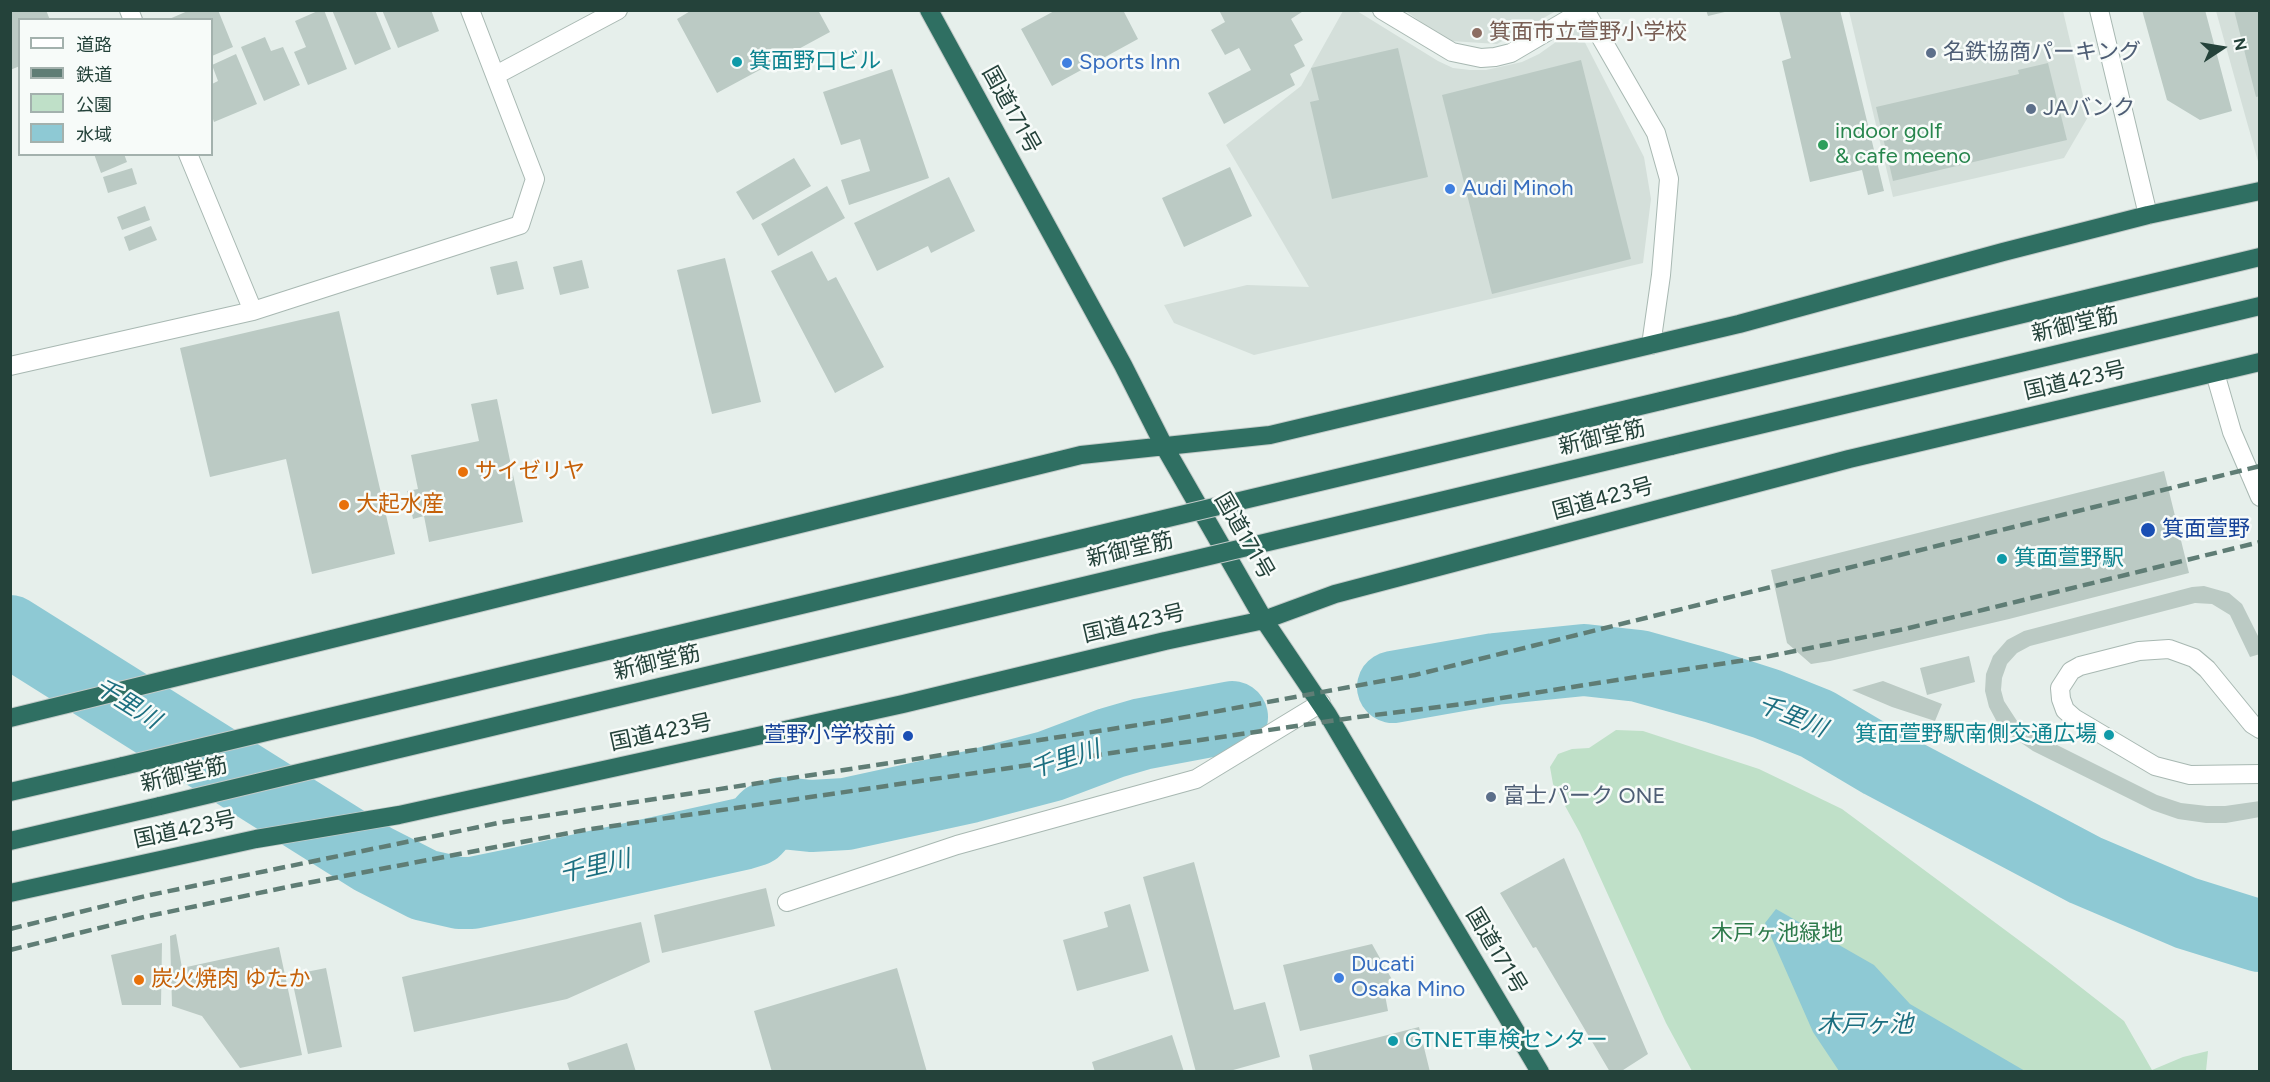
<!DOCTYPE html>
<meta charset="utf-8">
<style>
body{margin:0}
#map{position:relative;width:2270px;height:1082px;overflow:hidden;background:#e6efeb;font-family:Figtree,"Noto Sans JP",sans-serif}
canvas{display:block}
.frame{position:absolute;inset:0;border:12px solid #24423a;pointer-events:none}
.legend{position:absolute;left:18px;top:18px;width:195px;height:138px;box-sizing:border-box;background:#f7fbf9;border:2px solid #a3b1ad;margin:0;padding:8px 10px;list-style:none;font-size:18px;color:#24423a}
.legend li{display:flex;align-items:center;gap:12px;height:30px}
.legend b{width:30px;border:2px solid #a3b1ad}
.north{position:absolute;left:2192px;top:18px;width:60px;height:60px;-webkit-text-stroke:4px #f7fbf9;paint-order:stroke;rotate:78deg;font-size:16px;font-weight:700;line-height:24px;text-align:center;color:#24423a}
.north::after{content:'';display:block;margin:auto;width:21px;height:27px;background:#24423a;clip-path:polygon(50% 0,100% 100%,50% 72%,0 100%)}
</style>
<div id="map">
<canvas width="2270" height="1082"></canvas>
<div class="frame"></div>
<ul class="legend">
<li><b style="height:8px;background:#fff"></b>道路</li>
<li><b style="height:8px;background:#5f7d75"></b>鉄道</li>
<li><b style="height:16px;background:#bfe0c8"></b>公園</li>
<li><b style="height:16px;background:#8ec9d4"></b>水域</li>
</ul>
<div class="north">N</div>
</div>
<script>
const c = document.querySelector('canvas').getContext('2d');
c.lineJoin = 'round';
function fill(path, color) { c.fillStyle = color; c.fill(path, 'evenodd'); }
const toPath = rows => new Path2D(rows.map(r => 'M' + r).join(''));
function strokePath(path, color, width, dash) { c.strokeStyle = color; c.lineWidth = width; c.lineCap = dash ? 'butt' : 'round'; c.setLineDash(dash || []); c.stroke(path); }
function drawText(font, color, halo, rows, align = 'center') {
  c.font = font + ' Figtree,"Noto Sans JP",sans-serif'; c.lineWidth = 5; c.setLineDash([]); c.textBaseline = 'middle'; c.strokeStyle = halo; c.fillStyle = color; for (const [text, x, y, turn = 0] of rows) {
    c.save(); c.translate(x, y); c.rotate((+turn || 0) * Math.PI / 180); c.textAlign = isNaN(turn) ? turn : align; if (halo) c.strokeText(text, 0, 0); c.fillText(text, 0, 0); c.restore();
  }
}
fill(toPath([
 [1343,11,1357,11,1438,61,1453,68,1470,70,1486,70,1522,62,1539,54,1577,27,1644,157,1651,199,1643,263,1254,355,1174,323,1164,305,1247,285,1309,287,1226,145,1301,86],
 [1406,11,1556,11,1497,44,1451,41,1426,26],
 [1849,11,2063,11,2088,117,2064,158,1893,197],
 [2216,11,2259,11,2259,165,2245,115]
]), '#d4dfda');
fill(toPath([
 [1616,730,1643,731,1759,769,1842,809,2051,964,2124,1021,2152,1070,2183,1057,2208,1051,2206,1071,1692,1071,1666,1023,1580,833,1553,784,1550,767,1558,754,1572,749,1589,748]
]), '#bfe0c8');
fill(toPath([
 [1776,909,1874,965,1910,1004,2025,1071,1839,1071,1813,1032,1765,923]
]), '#8ec9d4');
strokePath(toPath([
 [10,631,373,859,424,885,459,893,472,893,516,884,742,834,755,830,766,818,782,813,811,816,846,814,970,787,1050,766,1111,743,1142,734,1232,717],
 [1393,687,1495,669,1584,660,1639,666,1714,687,1767,704,1817,724,1881,762,2085,870,2186,913,2260,936]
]), '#8ec9d4', 72);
fill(toPath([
 [10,10,46,10,50,20,20,20,20,66,10,70],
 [190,10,218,10,233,47,212,56,212,20,167,20],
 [320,10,324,10,347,69,308,85,294,52,306,47,295,21],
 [332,10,375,10,391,49,355,65],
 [382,10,431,10,439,31,398,48],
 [692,10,818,10,830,32,717,93,677,19],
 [1056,10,1123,10,1138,39,1052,86,1021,29],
 [1219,10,1305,10,1291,19,1303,40,1294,45,1305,66,1290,74,1295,85,1224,124,1208,93,1251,70,1239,48,1225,55,1211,30,1225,22],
 [1706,10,1729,10,1729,11,1708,16],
 [1779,10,1840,10,1884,191,1868,195,1862,170,1810,182,1782,61,1791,58],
 [2142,10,2205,10,2232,111,2200,120,2167,100],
 [2234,10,2260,10,2260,96,2256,97],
 [265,37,271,51,283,47,300,85,264,101,241,47],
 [1398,48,1428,177,1332,199,1310,102,1319,100,1311,68],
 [236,54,257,104,214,122,212,116,212,84,218,81,212,65],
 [1581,60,1631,259,1492,294,1442,95],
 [2048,63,2067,140,1893,181,1876,107,2019,74,2018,70],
 [892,69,929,178,849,205,841,180,870,171,860,139,841,145,823,92],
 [94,154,124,154,127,162,101,173],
 [794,158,811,186,753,220,736,192],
 [1230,167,1252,216,1184,247,1162,198],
 [132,168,137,184,108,193,103,177],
 [949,177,975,231,931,253,928,246,877,271,854,223],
 [827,186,845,218,778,256,761,224],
 [145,206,150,220,122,230,117,217],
 [151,226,157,240,129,251,124,237],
 [812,251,828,281,836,277,884,367,835,393,771,271],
 [725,258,761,402,712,414,677,270],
 [582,260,589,288,560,295,553,267],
 [517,261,524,289,497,295,490,267],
 [339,311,395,554,312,574,286,459,210,477,180,348],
 [497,399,523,522,429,542,424,516,413,519,407,491,418,489,411,455,479,441,471,404],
 [2164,471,2189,573,2009,619,1830,661,1811,664,1787,643,1771,570],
 [2204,586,2229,593,2242,604,2260,640,2260,654,2250,657,2230,615,2212,604,2195,603,2030,646,2017,653,2007,664,2002,678,2001,690,2004,701,2017,721,2041,737,2157,795,2181,803,2207,806,2225,806,2260,801,2260,817,2226,823,2206,823,2178,819,2152,810,2033,751,2007,733,1997,722,1989,707,1985,691,1986,674,1993,656,2007,640,2024,631,2192,587],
 [1969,656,1975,682,1927,695,1920,668],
 [1883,681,1942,704,1935,721,1892,707,1852,690],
 [1564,858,1648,1054,1620,1072,1610,1072,1536,947,1533,948,1500,893],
 [1194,862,1234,1010,1265,1002,1280,1057,1226,1072,1196,1072,1143,877],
 [766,888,775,926,662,953,654,915],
 [1130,904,1149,971,1077,991,1063,940,1108,927,1104,912],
 [641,922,650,962,567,999,414,1032,402,977],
 [176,934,182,968,279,947,302,1055,240,1068,202,1016,172,1006,170,936],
 [162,943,161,1005,122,1005,111,955],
 [1372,944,1399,992,1385,995,1388,1011,1300,1031,1283,965],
 [326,968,342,1047,308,1054,291,975],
 [897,968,927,1072,772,1072,754,1011],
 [1419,1027,1430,1072,1313,1072,1309,1055],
 [1172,1035,1184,1072,1095,1072,1092,1062],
 [627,1043,636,1072,570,1072,567,1063]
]), '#bbcac4');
const minor = toPath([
 [129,10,133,20],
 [1382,10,1452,52,1481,58,1495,57,1511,53,1584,10],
 [1585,10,1656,133,1669,179,1661,275,1651,345],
 [2099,10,2148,215],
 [496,75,618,10],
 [188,154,253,311],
 [10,366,253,311,520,225,535,179,470,10],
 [2215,373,2232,432,2260,497],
 [2260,729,2252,724,2207,669,2194,658,2169,649,2139,651,2080,666,2071,671,2060,688,2061,699,2065,710,2074,718,2155,766,2190,775,2260,774],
 [787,902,957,845,1196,779,1321,703]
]);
const highway = toPath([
 [929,10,1123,365,1164,446,1264,620,1328,715,1540,1072],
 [1661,401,2260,257],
 [1671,446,2260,306],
 [10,718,1081,455,1270,435,1739,324,2003,252,2148,215,2260,191],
 [10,792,123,766],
 [10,841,160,806],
 [10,893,256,839,399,815,903,704,1165,641,1264,620,1335,594,1849,459,2260,362]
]);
strokePath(minor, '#a8b8b2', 20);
strokePath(highway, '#c2cac8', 20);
strokePath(minor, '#fff', 18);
strokePath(highway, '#2f6f62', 18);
strokePath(toPath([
 [10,929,150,895,498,823,1164,721,1415,675,2260,466],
 [10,950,144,917,297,885,585,830,1358,717,1463,704,1765,657,1905,629,2260,542]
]), '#5f7d75', 4.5, [12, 6]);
const highwayBridge = toPath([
 [123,766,1661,401],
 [160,806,1671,446]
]);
strokePath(highwayBridge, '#c2cac8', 20, []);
strokePath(highwayBridge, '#2f6f62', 18);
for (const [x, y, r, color] of [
 [1477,33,6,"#8d6e63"],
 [1931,53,6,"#5c6f8a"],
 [737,62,6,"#0f9aa8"],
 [1067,63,6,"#3f7fe0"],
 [2031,109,6,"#5c6f8a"],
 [1823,145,6,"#2e9e5b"],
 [1450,189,6,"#3f7fe0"],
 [463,472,6,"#e8710a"],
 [344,505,6,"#e8710a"],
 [2148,530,8,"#1a4fb4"],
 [2002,559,6,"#0f9aa8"],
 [2109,735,6,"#0f9aa8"],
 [908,736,6,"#1a4fb4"],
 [1491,797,6,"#5c6f8a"],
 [1339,978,6,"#3f7fe0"],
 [139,980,6,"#e8710a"],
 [1393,1041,6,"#0f9aa8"]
]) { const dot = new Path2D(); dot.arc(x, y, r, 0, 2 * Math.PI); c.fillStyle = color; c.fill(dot); strokePath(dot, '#f7fbf9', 2); }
drawText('22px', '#785e54', '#f7fbf9', [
 ["箕面市立萱野小学校",1489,33]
], 'left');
drawText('22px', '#4e5e75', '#f7fbf9', [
 ["名鉄協商パーキング",1943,53],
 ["JAバンク",2043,109],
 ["富士パーク ONE",1503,797]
], 'left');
drawText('22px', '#0d838f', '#f7fbf9', [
 ["箕面野口ビル",749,62],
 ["箕面萱野駅",2014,559],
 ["箕面萱野駅南側交通広場",2097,735,"right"],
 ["GTNET車検センター",1405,1041]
], 'left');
drawText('22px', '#366cbe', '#f7fbf9', [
 ["Sports Inn",1079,63],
 ["Audi Minoh",1462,189],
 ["Ducati",1351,965],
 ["Osaka Mino",1351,990]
], 'left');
drawText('22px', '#24423a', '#f7fbf9', [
 ["国道171号",1011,110,61],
 ["新御堂筋",2075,325,-13],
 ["国道423号",2075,381,-13],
 ["新御堂筋",1602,438,-13],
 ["国道423号",1603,499,-15],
 ["国道171号",1244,536,60],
 ["新御堂筋",1130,550,-13],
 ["国道423号",1134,624,-13],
 ["新御堂筋",657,663,-13],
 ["国道423号",661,733,-12],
 ["新御堂筋",184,775,-13],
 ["国道423号",185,830,-12],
 ["国道171号",1496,951,59]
]);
drawText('22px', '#27864d', '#f7fbf9', [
 ["indoor golf",1835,132],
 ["& cafe meeno",1835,157]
], 'left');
drawText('22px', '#c56008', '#f7fbf9', [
 ["サイゼリヤ",475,472],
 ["大起水産",356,505],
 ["炭火焼肉 ゆたか",151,980]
], 'left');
drawText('22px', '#164399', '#f7fbf9', [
 ["箕面萱野",2162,530],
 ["萱野小学校前",896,736,"right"]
], 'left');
drawText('22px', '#2d7a4b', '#f7fbf9', [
 ["木戸ヶ池緑地",1777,934]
]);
drawText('italic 24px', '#1c6f80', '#f7fbf9', [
 ["千里川",127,704,32],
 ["千里川",1792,717,22],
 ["千里川",1065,760,-18],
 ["千里川",595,867,-13],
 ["木戸ヶ池",1865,1025]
]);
</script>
